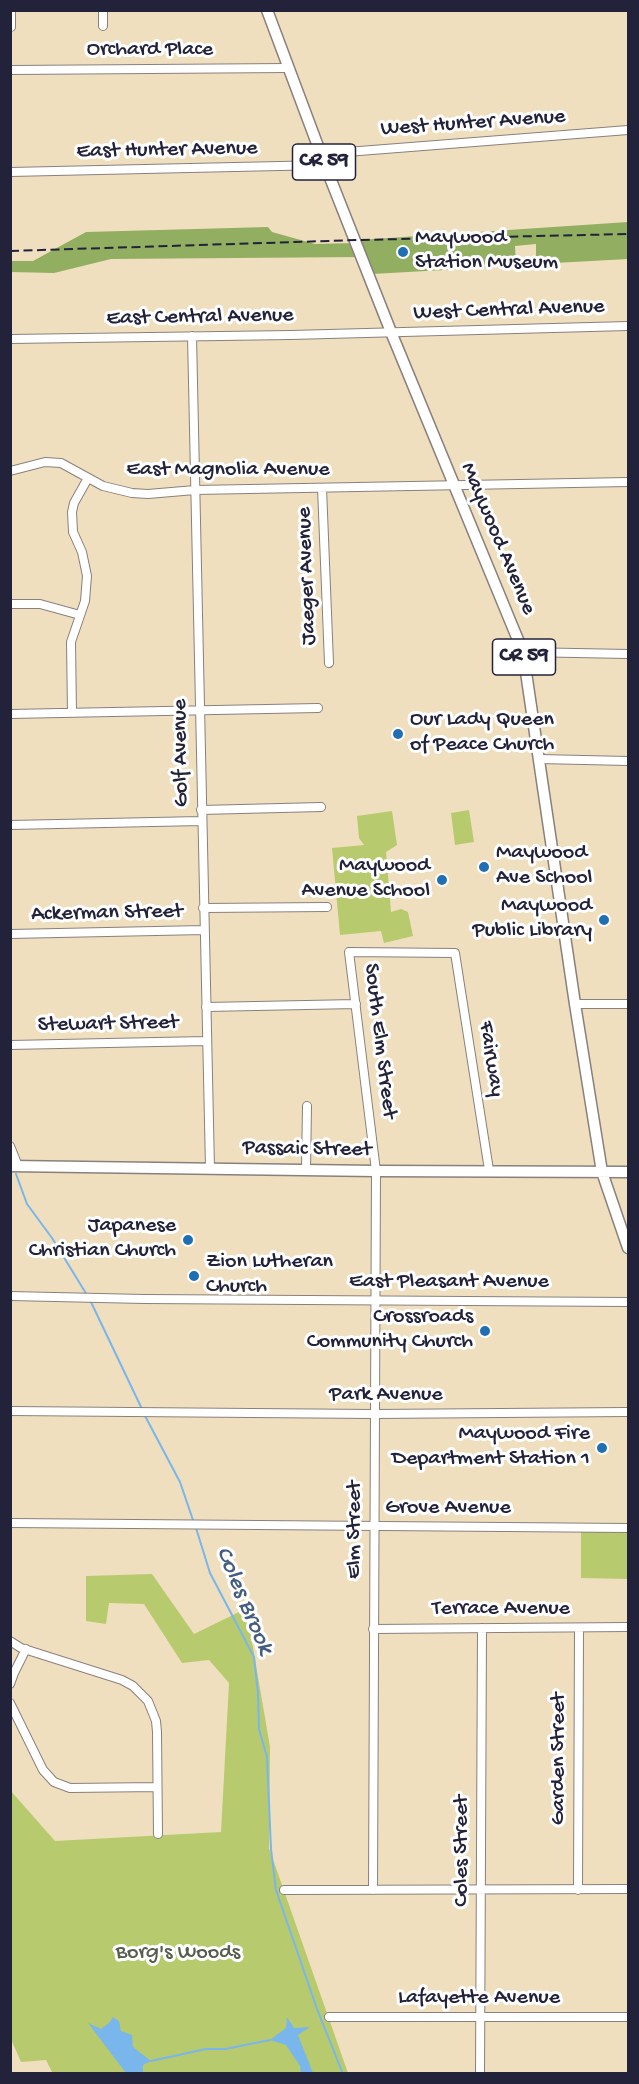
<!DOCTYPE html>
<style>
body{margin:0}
#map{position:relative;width:639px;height:2084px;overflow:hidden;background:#f0dfbe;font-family:"Gochi Hand",sans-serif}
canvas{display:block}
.frame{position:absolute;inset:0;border:12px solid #22223b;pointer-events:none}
</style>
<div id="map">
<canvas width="639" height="2084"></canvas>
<div class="frame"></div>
</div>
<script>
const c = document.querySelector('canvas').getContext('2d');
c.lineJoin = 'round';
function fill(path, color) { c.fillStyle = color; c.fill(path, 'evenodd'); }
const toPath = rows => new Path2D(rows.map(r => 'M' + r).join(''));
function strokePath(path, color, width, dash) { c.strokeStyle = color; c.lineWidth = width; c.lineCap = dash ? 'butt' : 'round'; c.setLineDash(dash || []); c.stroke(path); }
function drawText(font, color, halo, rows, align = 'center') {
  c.font = font + ' "Gochi Hand",sans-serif'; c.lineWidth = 6; c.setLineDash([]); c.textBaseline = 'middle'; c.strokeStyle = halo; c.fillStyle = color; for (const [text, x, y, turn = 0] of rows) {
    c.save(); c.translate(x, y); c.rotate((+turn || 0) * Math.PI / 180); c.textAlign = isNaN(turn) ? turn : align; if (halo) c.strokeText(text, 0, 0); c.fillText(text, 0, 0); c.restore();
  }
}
fill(toPath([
 [469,810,474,842,455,845,451,813],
 [392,811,397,845,386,852,391,912,401,909,408,912,413,936,384,943,381,931,340,935,332,848,364,845,359,838,357,816],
 [581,1528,628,1528,628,1579,581,1578],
 [152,1574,194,1634,239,1612,249,1624,270,1747,269,1848,348,2073,53,2074,46,2060,21,2062,10,2037,10,1790,55,1841,221,1832,229,1683,209,1660,182,1663,144,1604,109,1603,106,1624,86,1621,86,1576]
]), '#b8ca6e');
fill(toPath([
 [628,222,628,259,536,264,536,244,515,246,516,266,372,274,359,240],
 [268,227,272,232,315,244,355,243,361,257,111,259,54,273,11,272,11,261,33,261,86,232]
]), '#92ae61');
fill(toPath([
 [113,2017,119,2021,121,2031,132,2035,133,2047,151,2061,143,2065,143,2073,126,2073,88,2023,101,2029,109,2023],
 [287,2017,294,2028,310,2027,298,2035,313,2073,301,2073,300,2066,286,2045,270,2040,286,2028]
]), '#79b6eb');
strokePath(toPath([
 [16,1174,27,1204,52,1238,87,1295],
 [90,1300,142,1409],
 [144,1414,180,1482,194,1523],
 [196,1528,210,1573,254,1657,258,1694,259,1729,267,1757,271,1849,276,1890,317,2009,343,2074],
 [151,2061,206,2049,225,2049,270,2040]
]), '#79b6eb', 2);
const minor = toPath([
 [103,26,103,10],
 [11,27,11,10],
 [10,70,289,68],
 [321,154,628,130],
 [10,172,325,165],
 [192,336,210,1168],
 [10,339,291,335,628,326],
 [10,471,45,462,61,463,103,486,132,493,148,494,195,490,628,482],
 [322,488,329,663],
 [10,604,40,604,80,615],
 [523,652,628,654],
 [72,713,71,642,85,601,87,576,82,552,73,532,72,512,74,503,88,478],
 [10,714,318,708],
 [539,759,628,761],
 [201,810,321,807],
 [10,825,201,821],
 [203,908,327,907],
 [10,934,204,930],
 [575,1004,628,1004],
 [206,1007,356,1004],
 [10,1045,206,1041],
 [10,1146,18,1166],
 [306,1169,307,1106],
 [10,1296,144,1299,628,1302],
 [10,1411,374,1414,628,1412],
 [10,1523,628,1528],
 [373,1629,628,1627],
 [10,1641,21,1648,122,1680,133,1686,148,1701,156,1721,157,1732,158,1834],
 [10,1684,14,1673,26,1649],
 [10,1703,43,1770,54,1782,70,1788,157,1787],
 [284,1890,628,1889],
 [373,1890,376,1171,349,952,455,953,489,1170],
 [578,1890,579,1628],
 [329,2017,628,2017],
 [480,2074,482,1628]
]);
const major = toPath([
 [267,10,325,165,391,332,523,652,575,1004,602,1172,628,1248],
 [10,1166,376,1171,628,1172]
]);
strokePath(minor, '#89807c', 10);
strokePath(major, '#89807c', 13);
strokePath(minor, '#fff', 8);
strokePath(major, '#fff', 10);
strokePath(toPath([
 [10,251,359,240,628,234]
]), '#22223b', 2, [9, 4.5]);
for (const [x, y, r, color] of [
 [403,252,6,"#1f6fb2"],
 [398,734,6,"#1f6fb2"],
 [484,867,6,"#1f6fb2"],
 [442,880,6,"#1f6fb2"],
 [604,920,6,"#1f6fb2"],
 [188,1240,6,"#1f6fb2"],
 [194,1276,6,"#1f6fb2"],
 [485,1331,6,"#1f6fb2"],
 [602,1448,6,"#1f6fb2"]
]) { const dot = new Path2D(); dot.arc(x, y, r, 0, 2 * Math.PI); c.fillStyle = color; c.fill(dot); strokePath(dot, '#fff', 2); }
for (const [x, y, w] of [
 [324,162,63],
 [524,657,63]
]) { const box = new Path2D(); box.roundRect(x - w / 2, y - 18, w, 36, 4.5); c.fillStyle = '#fff'; c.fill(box); strokePath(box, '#22223b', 1.5); }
drawText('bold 21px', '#22223b', null, [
 ["CR 59",324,162],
 ["CR 59",524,657]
]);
drawText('22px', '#22223b', '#fff', [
 ["Orchard Place",150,51],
 ["West Hunter Avenue",473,124,-4],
 ["East Hunter Avenue",167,151,-1],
 ["West Central Avenue",509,311,-2],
 ["East Central Avenue",200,318,-1],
 ["East Magnolia Avenue",228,471],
 ["Maywood Avenue",497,539,67],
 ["Jaeger Avenue",308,576,-92],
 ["Golf Avenue",182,753,-91],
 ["Ackerman Street",107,914,-1],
 ["Stewart Street",108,1025,-1],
 ["South Elm Street",379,1041,83],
 ["Fairway",490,1059,81],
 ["Passaic Street",307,1150,1],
 ["East Pleasant Avenue",449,1283],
 ["Park Avenue",386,1396],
 ["Grove Avenue",448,1509],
 ["Elm Street",356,1530,-90],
 ["Terrace Avenue",501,1610],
 ["Garden Street",560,1759,-90],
 ["Coles Street",463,1851,-90],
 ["Lafayette Avenue",479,1999]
]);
drawText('22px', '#22223b', '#fff', [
 ["Maywood",415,239,"left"],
 ["Station Museum",415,264,"left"],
 ["Our Lady Queen",410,721,"left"],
 ["of Peace Church",410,746,"left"],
 ["Maywood",496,854,"left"],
 ["Ave School",496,879,"left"],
 ["Maywood",430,867],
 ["Avenue School",430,892],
 ["Maywood",592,907],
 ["Public Library",592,932],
 ["Japanese",176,1227],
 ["Christian Church",176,1252],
 ["Zion Lutheran",206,1263,"left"],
 ["Church",206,1288,"left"],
 ["Crossroads",473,1318],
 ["Community Church",473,1343],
 ["Maywood Fire",590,1435],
 ["Department Station 1",590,1460]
], 'right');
drawText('22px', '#565d4d', '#fff', [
 ["Borg's Woods",178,1954]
]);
drawText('italic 24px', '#455d81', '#fff', [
 ["Coles Brook",243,1601,67]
]);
</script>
